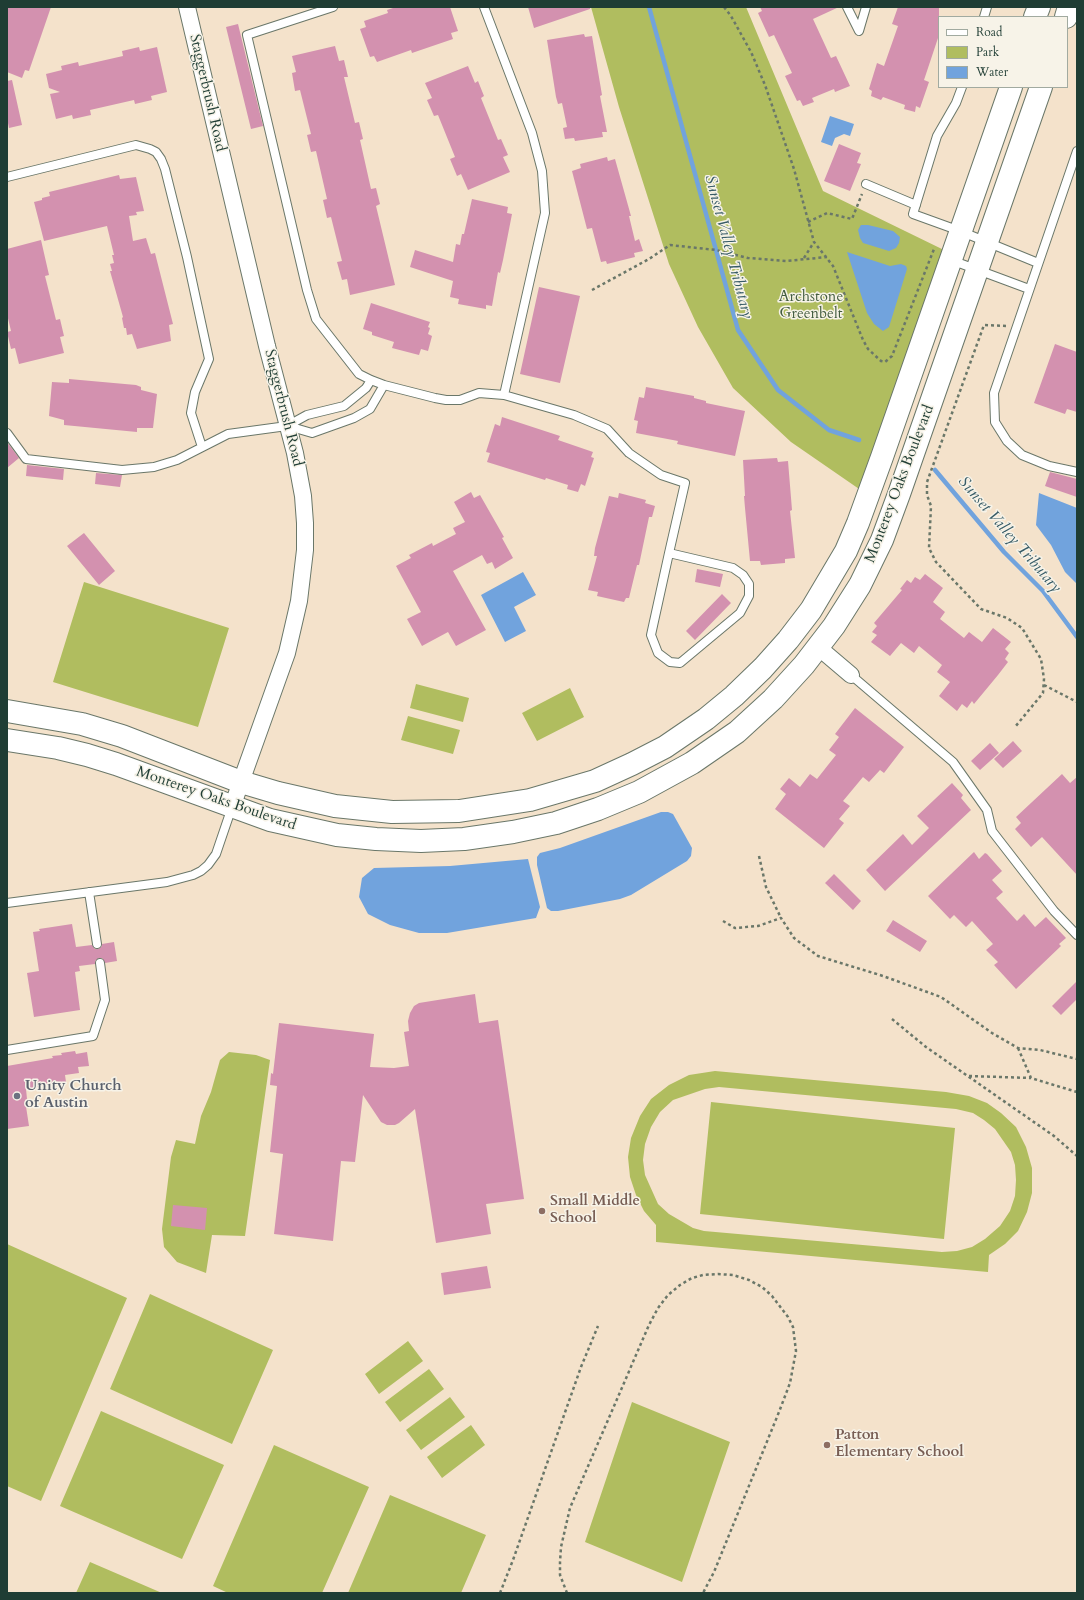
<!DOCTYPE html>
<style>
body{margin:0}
#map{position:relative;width:1084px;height:1600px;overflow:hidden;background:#f4e2cb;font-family:Cardo,serif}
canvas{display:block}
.frame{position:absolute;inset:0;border:8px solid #1f3d34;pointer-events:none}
.legend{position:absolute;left:938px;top:16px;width:130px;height:72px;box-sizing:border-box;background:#f7f3e8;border:1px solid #a1aaa0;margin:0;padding:5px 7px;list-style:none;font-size:12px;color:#1f3d34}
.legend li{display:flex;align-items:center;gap:8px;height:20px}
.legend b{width:20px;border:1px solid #a1aaa0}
</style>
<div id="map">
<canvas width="1084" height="1600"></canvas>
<div class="frame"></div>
<ul class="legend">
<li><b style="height:5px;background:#fff"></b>Road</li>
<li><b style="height:11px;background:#b0bd5f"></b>Park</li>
<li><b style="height:11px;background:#71a3dd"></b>Water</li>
</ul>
</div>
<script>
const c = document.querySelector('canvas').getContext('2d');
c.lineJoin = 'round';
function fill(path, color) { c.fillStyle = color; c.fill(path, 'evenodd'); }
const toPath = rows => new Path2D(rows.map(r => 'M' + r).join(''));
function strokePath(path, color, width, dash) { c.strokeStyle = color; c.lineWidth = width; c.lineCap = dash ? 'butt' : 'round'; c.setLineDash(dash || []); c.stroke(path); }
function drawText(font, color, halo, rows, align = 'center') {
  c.font = font + ' Cardo,serif'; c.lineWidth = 3; c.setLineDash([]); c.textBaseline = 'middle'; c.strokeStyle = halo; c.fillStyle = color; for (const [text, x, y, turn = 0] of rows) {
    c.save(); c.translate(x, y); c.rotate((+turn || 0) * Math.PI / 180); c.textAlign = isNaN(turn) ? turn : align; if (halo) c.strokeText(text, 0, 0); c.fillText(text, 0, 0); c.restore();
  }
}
fill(toPath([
 [591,7,746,7,823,191,946,251,862,491,791,442,733,388,698,327,669,264,619,107],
 [84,582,229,628,198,727,53,682],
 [416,684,469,698,463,722,410,708],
 [570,688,584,717,537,741,522,713],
 [408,716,460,730,453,754,401,740],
 [229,1052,256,1055,270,1060,245,1236,212,1235,206,1273,177,1262,164,1247,162,1229,171,1157,176,1140,195,1144,201,1116,211,1092,220,1060],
 [715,1071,946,1092,969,1096,987,1103,1001,1113,1016,1127,1026,1147,1032,1168,1032,1193,1027,1212,1018,1231,1005,1244,989,1255,988,1272,656,1242,656,1225,644,1211,636,1195,630,1177,628,1157,631,1138,640,1116,651,1099,669,1085,689,1075],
 [719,1087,956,1109,973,1113,984,1120,995,1129,1011,1152,1015,1165,1016,1180,1015,1196,1010,1211,1000,1226,985,1239,972,1247,957,1251,942,1252,704,1231,693,1228,669,1214,658,1204,645,1175,643,1160,645,1144,651,1127,660,1112,673,1100,705,1089],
 [711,1102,955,1128,944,1239,700,1214],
 [7,1244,127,1298,41,1501,7,1486],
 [150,1294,273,1350,232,1444,110,1389],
 [408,1341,423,1361,379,1394,365,1374],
 [429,1369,444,1389,400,1422,385,1402],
 [450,1397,465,1417,421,1450,406,1430],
 [632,1402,730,1442,682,1582,585,1542],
 [101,1411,224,1465,182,1559,60,1506],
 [471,1425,485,1445,442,1478,427,1457],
 [274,1445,369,1487,322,1593,228,1593,213,1586],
 [390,1495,486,1535,461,1593,348,1593],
 [90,1562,162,1593,76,1593]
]), '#b0bd5f');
fill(toPath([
 [830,116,854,124,850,136,844,134,835,138,832,146,821,142],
 [861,225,868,225,893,231,900,237,899,243,896,248,889,251,863,243,860,238,858,230],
 [847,252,890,266,901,264,906,266,907,269,889,327,883,331,874,324,867,313],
 [1039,493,1077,508,1077,584,1065,572,1051,545,1036,525],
 [523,572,536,595,514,607,526,631,505,642,481,595],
 [661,812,668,812,673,814,692,848,691,856,687,861,631,895,620,899,558,911,551,911,547,908,537,865,537,857,540,853,560,848],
 [528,859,540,907,536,918,447,933,419,933,390,925,368,914,359,897,362,878,374,868,450,866]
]), '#71a3dd');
strokePath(toPath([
 [649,7,738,330,778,390,829,430,859,440],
 [935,470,1004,552,1043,591,1077,637]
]), '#71a3dd', 4.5);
fill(toPath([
 [7,7,51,7,29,71,25,70,22,78,7,72],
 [396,7,450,7,458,31,451,33,453,39,412,53,411,50,377,62,374,56,370,57,360,29,366,27,364,21,388,13,387,10],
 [528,7,590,7,590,9,534,28],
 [760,7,839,7,813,19,831,58,836,56,850,86,835,92,834,89,812,98,814,102,803,106,800,100,797,101,785,76,792,73,774,35,769,37,758,13,762,11],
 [898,7,939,7,939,35,924,80,929,82,920,108,916,106,915,112,904,109,905,105,883,97,881,100,871,96,872,91,869,89,877,63,884,66,898,26,892,24],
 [238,24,263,126,251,129,226,27],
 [584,34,585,37,592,36,602,95,600,96,607,132,602,132,603,137,575,141,574,138,565,139,563,128,567,127,562,103,558,104,556,97,547,40],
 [335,46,339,61,344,60,348,77,344,77,355,123,359,122,363,139,360,140,371,189,376,188,380,204,376,206,395,285,350,295,347,279,342,280,337,262,342,261,331,217,327,218,323,200,327,199,316,151,311,152,307,135,311,134,300,90,295,91,292,73,296,72,292,56],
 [139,47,140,51,157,47,167,92,151,96,152,100,135,104,134,100,90,110,91,115,73,119,72,115,56,119,50,94,60,92,49,88,46,74,62,70,61,66,78,62,79,66,123,56,122,51],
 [468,66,475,83,478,81,484,96,481,98,498,140,501,139,508,155,503,157,510,172,468,190,461,174,457,176,450,159,455,157,438,115,434,116,427,100,432,98,425,83],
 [12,80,22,125,9,128,7,118,7,81],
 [839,144,861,153,857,163,861,164,850,191,824,181],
 [607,157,608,161,615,159,631,216,629,216,635,241,639,239,643,251,634,253,635,257,607,264,606,261,601,262,592,228,587,229,572,171,581,168,580,164],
 [119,175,120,179,136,177,144,211,136,212,137,215,129,216,133,241,146,238,151,254,155,253,173,324,169,325,171,341,137,349,132,334,127,335,126,328,124,328,122,318,123,317,110,271,112,271,110,264,114,263,112,255,114,255,107,226,44,241,34,202,42,200,42,198,50,196,49,192],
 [472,199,508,207,507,213,512,214,503,260,500,273,498,272,492,306,486,305,486,309,458,304,459,299,450,297,453,281,410,267,415,250,453,262,456,244,460,245,462,234,464,234],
 [41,240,49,275,45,276,56,320,60,319,64,336,60,337,64,353,19,364,15,348,11,349,7,332,11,331,7,314,7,249],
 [539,287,580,296,560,383,520,374],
 [371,303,430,322,428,327,430,328,428,334,432,336,428,351,421,349,419,355,392,348,394,342,372,335,372,332,363,329],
 [1055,344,1077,352,1077,412,1067,409,1065,414,1034,403],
 [69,379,136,385,141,387,141,390,157,394,153,428,137,428,137,432,64,425,64,420,49,416,52,382,69,383],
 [646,387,694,396,694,398,706,401,706,403,745,411,735,456,677,444,678,441,636,433,638,421,634,420,639,397,644,398],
 [502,417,560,436,558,440,593,452,591,457,594,458,585,486,581,484,578,492,567,489,568,485,546,478,545,480,487,462,490,453,486,452,495,424,500,426],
 [7,442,19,458,7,468],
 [777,458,778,462,788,461,792,510,790,511,795,558,785,559,785,563,761,565,760,561,750,561,745,508,744,496,745,496,743,460],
 [27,465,64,469,63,480,26,476],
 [1050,472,1077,479,1077,497,1045,486],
 [96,473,122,475,120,487,95,484],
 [471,492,474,498,480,495,504,537,502,538,513,558,495,569,492,562,487,564,482,555,453,571,486,630,456,646,448,632,422,646,407,619,421,612,396,566,411,558,409,555,432,543,433,546,456,534,453,528,465,522,454,502],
 [619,493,646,500,645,503,655,506,652,517,649,517,639,565,637,565,629,598,626,598,624,602,597,596,598,592,588,590,597,556,594,556,595,548,609,496,618,498],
 [84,533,115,571,99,585,67,546],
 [697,569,723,574,720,587,695,582],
 [925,574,943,588,933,602,945,612,940,619,964,638,969,632,982,642,993,628,1011,642,1005,649,1009,653,1005,659,1008,662,998,675,974,704,972,701,967,708,962,704,957,711,939,696,950,682,937,672,942,665,936,660,919,646,914,653,901,643,890,656,871,642,877,635,872,632,877,626,874,623,902,590,900,589,907,580,911,583,915,577,920,580],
 [722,594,731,603,695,640,686,631],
 [855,708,904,747,884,773,880,770,869,782,863,777,843,801,850,806,839,819,844,823,824,848,775,809,786,794,780,789,789,778,800,787,810,774,817,779,828,765,836,755,829,750,839,737,835,734],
 [1013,741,1022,751,1003,768,994,759],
 [990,743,999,753,980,770,971,761],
 [1062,774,1070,783,1077,777,1077,875,1042,837,1031,847,1015,829,1021,823,1016,817],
 [952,783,963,795,961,798,971,810,885,891,866,870,903,834,912,845,929,828,917,816],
 [974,852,979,859,985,853,987,854,1002,871,992,880,1003,892,996,898,1017,921,1024,914,1035,927,1046,917,1066,938,1059,944,1061,946,1016,989,994,965,998,962,986,950,993,944,972,921,966,927,954,915,950,919,928,896],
 [834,874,861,901,853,910,825,883],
 [893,920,927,941,920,952,886,931],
 [72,924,76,947,92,945,95,949,98,949,102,946,102,944,114,942,117,961,105,963,102,958,99,958,95,961,95,964,79,966,80,971,75,972,80,1010,34,1017,27,973,39,971,33,932,40,931,39,929],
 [1077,981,1077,999,1061,1015,1052,1006],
 [475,994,479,1023,498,1020,524,1199,486,1204,491,1234,436,1243,415,1109,399,1123,395,1125,387,1125,381,1122,363,1095,355,1162,341,1161,333,1241,274,1234,283,1154,270,1152,277,1086,270,1085,271,1073,273,1074,279,1023,374,1034,370,1067,394,1068,409,1066,404,1032,409,1031,408,1021,410,1013,414,1006,419,1003],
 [75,1051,76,1054,87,1052,89,1066,78,1067,79,1073,65,1075,66,1082,26,1089,27,1099,25,1100,29,1126,7,1129,7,1066,53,1058,52,1056,62,1055,61,1053],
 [173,1205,207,1208,205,1230,171,1226],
 [487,1266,491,1288,444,1295,441,1273]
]), '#d391af');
const lane = toPath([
 [333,7,247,35,307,290,316,319,359,374,371,380,384,385,435,398,446,400,460,400,479,393,504,395,574,415,607,429,629,453,661,475,685,483,669,553,651,635,658,653,670,662,680,663,740,613,749,596,749,584,743,575,733,568,669,553],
 [484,7,532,133,542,171,545,213,504,395],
 [847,7,859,31,866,7],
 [984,17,987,7],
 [962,87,956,103,937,136,913,214,960,231,1038,263],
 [1077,151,994,393,995,422,1007,441,1022,455,1049,466,1077,472],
 [7,177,136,145,150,149,156,152,161,159,165,169,187,257,209,359,195,392,191,413,202,447],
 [866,184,916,205],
 [951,260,1029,289],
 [288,426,312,433,354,418,370,409,384,385],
 [7,433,26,459,122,470,154,467,177,460,228,434,287,426,307,415,344,406,366,388,371,380],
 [851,675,953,762,987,810,992,831,1054,911,1077,935],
 [89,892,97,944],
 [7,903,167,882,193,875,201,871,208,865,216,854,232,807],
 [7,1050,93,1036,105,1000,100,963]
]);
const street = toPath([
 [187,7,267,346,295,453,303,496,305,523,305,550,299,601,287,653,232,807],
 [818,647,851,675]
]);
const secondary = toPath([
 [1035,17,1039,7],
 [1066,17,1069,7],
 [7,711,82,724,122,736,241,782,278,793,335,806,392,812,459,811,530,800,595,781,632,764,665,747,706,719,734,696,763,668,788,640,811,610,846,551,858,523,882,457,1011,87],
 [7,740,58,748,87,755,116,764,270,820,337,835,376,839,421,841,464,839,513,832,556,823,598,809,639,792,692,763,737,732,773,699,804,665,834,626,860,585,882,540,899,494,1041,87]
]);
strokePath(lane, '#6a7769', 10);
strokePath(street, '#6a7769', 18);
strokePath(secondary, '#6a7769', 24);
strokePath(toPath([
 [724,7,731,16,751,52,765,85,794,169,814,242,833,266,863,340,868,349,881,361,885,362,892,356,934,249],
 [808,222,827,213,852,219,862,194],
 [804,258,814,242],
 [592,290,649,259,670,245,716,250,748,258,786,261,827,257],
 [1006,326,984,325,927,482,927,495,931,506,929,548,936,562,981,609,1007,618,1022,628,1041,659,1044,679,1043,693,1015,727],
 [1044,685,1077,702],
 [759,856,766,887,781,918],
 [723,921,735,928,758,926,781,918,794,938,818,956,883,976,941,997,992,1033,1018,1048,1040,1050,1077,1059],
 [892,1019,926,1047,1054,1136,1077,1156],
 [1018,1048,1031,1078,1077,1092],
 [969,1076,1031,1078],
 [500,1593,513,1560,581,1367,598,1326],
 [567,1593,560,1575,560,1562,561,1547,570,1508,649,1325,658,1308,668,1295,680,1285,692,1278,703,1275,718,1274,733,1275,749,1280,762,1287,772,1296,788,1317,793,1327,796,1351,790,1383,779,1412,714,1572,703,1593]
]), '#6a7769', 2.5, [3, 3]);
strokePath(lane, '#fff', 8);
strokePath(street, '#fff', 16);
strokePath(secondary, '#fff', 22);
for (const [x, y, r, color] of [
 [17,1096,4,"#6b7280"],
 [542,1211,4,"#8d6e63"],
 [827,1445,4,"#8d6e63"]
]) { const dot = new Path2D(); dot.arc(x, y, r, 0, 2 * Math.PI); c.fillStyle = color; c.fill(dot); strokePath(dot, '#f7f3e8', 1.5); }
drawText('15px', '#1f3d34', '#f7f3e8', [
 ["Staggerbrush Road",207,93,77],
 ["Staggerbrush Road",283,408,76],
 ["Monterey Oaks Boulevard",900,484,-69],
 ["Monterey Oaks Boulevard",216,799,19]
]);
drawText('15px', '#435d3f', '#f7f3e8', [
 ["Archstone",811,298],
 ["Greenbelt",811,315]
]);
drawText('bold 15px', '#5b616d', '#f7f3e8', [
 ["Unity Church",25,1087],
 ["of Austin",25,1104]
], 'left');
drawText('bold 15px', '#785e54', '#f7f3e8', [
 ["Small Middle",550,1202],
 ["School",550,1219],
 ["Patton",835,1436],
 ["Elementary School",835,1453]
], 'left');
drawText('italic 16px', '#385c67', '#f7f3e8', [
 ["Sunset Valley Tributary",728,247,75],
 ["Sunset Valley Tributary",1009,535,49]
]);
</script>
